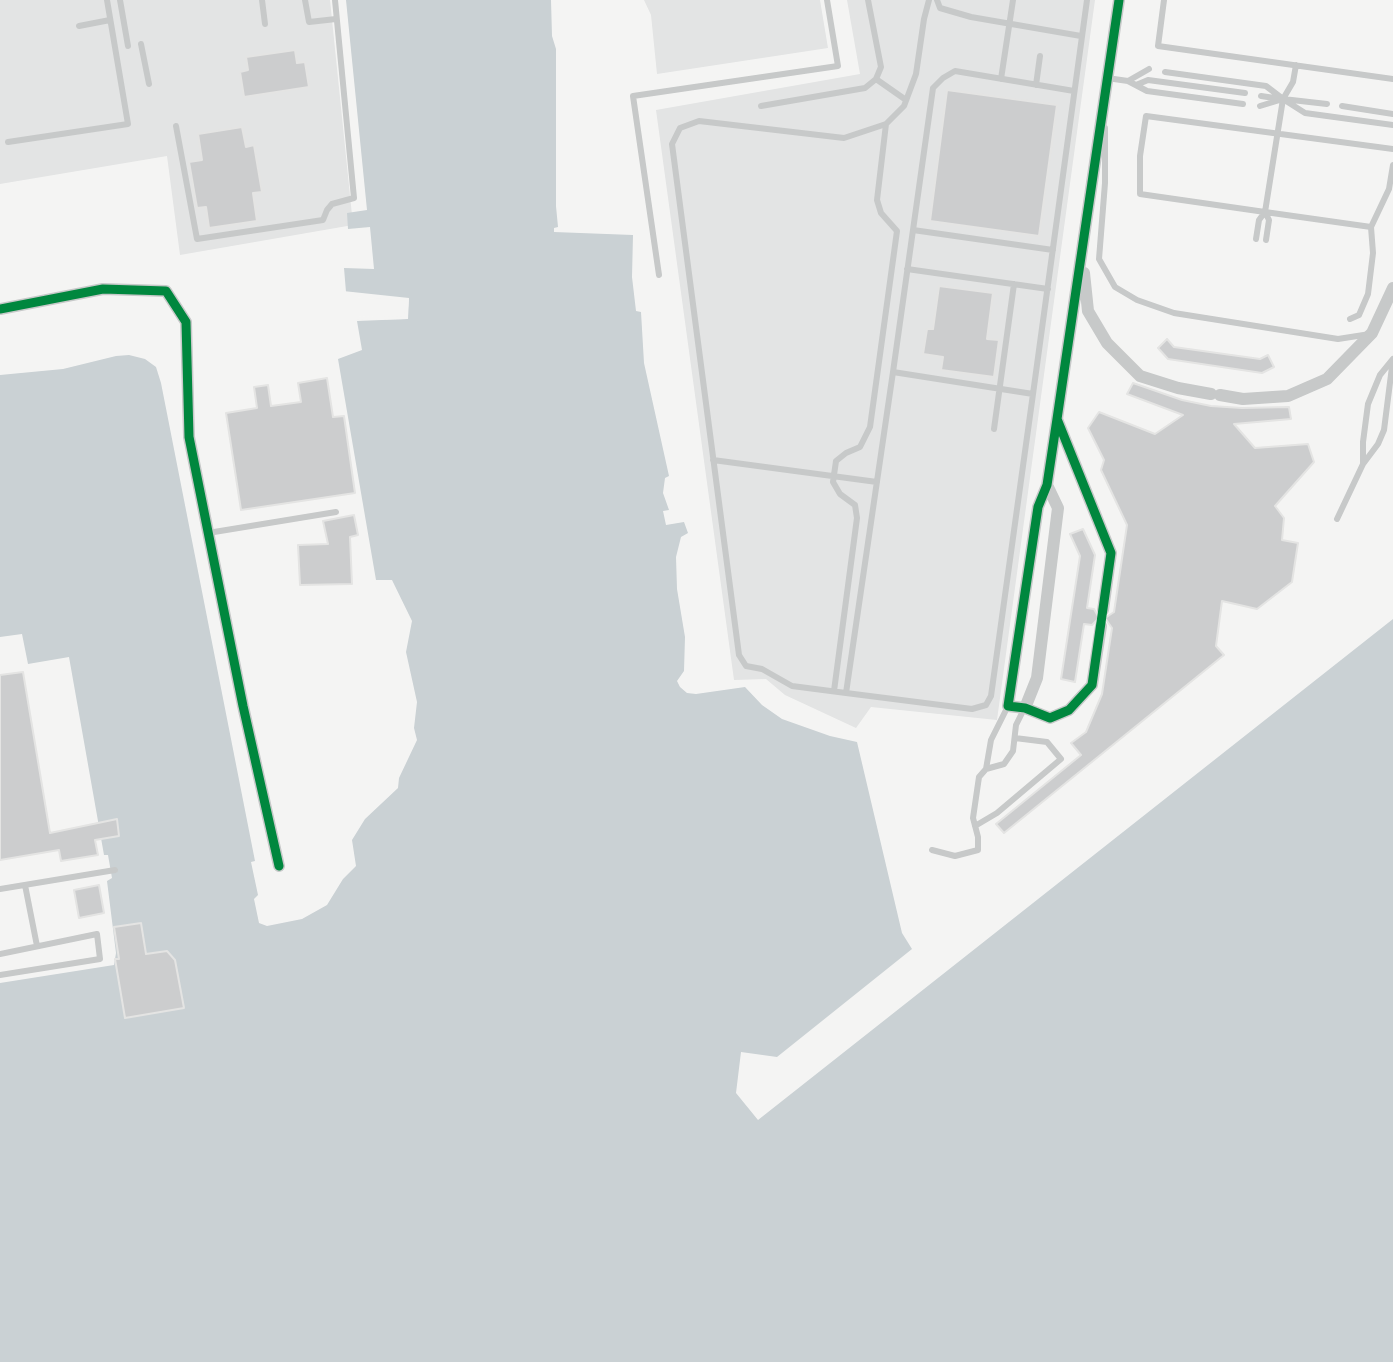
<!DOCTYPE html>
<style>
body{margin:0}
canvas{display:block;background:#f4f4f3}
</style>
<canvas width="1393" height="1362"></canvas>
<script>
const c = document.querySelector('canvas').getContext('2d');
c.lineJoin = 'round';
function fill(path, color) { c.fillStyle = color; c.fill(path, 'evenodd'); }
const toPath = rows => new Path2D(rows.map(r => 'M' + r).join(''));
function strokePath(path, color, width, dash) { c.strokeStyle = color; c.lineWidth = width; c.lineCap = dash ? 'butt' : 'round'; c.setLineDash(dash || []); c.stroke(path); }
fill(toPath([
 [0,0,330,0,353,225,180,255,167,156,0,184],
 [644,0,820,0,828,48,657,74,651,15],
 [847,0,1095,0,997,720,871,707,856,728,785,695,766,679,734,680,656,110,860,74]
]), '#e3e4e4');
fill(toPath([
 [346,0,551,0,552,36,556,49,556,206,558,227,554,228,554,232,633,235,632,277,636,311,641,312,644,363,669,476,665,478,663,493,669,510,663,511,666,525,684,522,688,533,681,537,676,557,677,589,685,637,684,671,677,681,680,687,687,693,696,694,745,687,762,705,782,719,830,736,857,742,902,933,912,949,777,1057,741,1052,736,1093,758,1120,1393,619,1393,1362,0,1362,0,983,114,965,116,953,107,881,112,878,108,855,104,855,69,657,28,664,22,634,0,637,0,375,63,369,116,356,129,355,145,359,156,367,161,383,255,861,251,862,258,895,254,899,259,923,267,926,302,919,327,905,343,879,356,866,352,840,365,819,398,788,399,778,417,740,414,728,417,702,406,652,412,621,392,580,376,580,338,359,362,350,357,321,407,319,409,299,346,292,344,268,374,269,370,227,348,229,347,213,367,210]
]), '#cad1d4');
fill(toPath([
 [343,291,409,298,408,319,354,320,357,317,404,316,405,301,346,296]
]), '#f4f4f3');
const building = toPath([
 [295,50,297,63,305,62,309,87,244,97,240,72,248,70,246,57,295,50],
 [947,90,1057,105,1039,236,930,221,947,90],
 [242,127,246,147,254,145,262,192,253,193,257,221,209,228,206,207,197,208,189,162,202,160,198,134,242,127],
 [939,286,993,293,987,339,999,340,994,377,941,370,943,357,923,354,927,329,933,329,939,286],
 [1167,339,1174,347,1260,359,1268,355,1274,367,1262,373,1168,359,1158,348,1167,339],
 [327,378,333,417,344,416,355,493,241,510,226,413,257,408,254,387,268,385,271,406,301,402,298,383,327,378],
 [1133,383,1182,400,1211,406,1242,408,1289,407,1291,419,1234,424,1255,448,1308,444,1314,462,1275,506,1284,518,1282,540,1298,543,1292,582,1257,609,1222,601,1216,646,1224,655,1004,833,996,824,1081,755,1071,743,1086,732,1102,694,1112,628,1105,618,1114,612,1127,525,1101,470,1104,460,1088,428,1099,412,1155,434,1183,415,1127,394,1133,383],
 [354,515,358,535,350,537,352,584,300,585,298,545,328,544,323,521,354,515],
 [1083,529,1095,555,1087,608,1094,609,1099,618,1092,625,1084,624,1075,682,1061,679,1080,556,1070,534,1083,529],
 [23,672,50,833,117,819,119,836,95,840,98,855,61,861,59,850,0,860,0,675,23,672],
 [99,885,104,913,79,918,74,890,99,885],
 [141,923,146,954,167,951,175,960,184,1008,125,1018,115,959,119,959,114,927,141,923]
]);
fill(building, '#cccdce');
strokePath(building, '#e4e4e3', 2);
strokePath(toPath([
 [120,0,128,46],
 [262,0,265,24],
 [305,0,309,22,336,19],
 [937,0,940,8,971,17,1081,36],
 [1164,0,1158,46,1393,79],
 [79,26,110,20],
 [141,44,149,84],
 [1296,65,1293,82,1283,99,1265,212,1371,227,1389,189,1393,165],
 [1149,69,1128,81,1147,91,1243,104],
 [1165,72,1266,86,1283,99,1260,106],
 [1107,78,1128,81],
 [876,79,906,100],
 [1001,79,1013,0],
 [1036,85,1040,56],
 [1136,85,1148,80,1245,93],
 [1074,91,955,71,943,78,933,88,893,372,1033,394,1087,0],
 [1261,96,1281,99],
 [1327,104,1283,99,1305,113,1393,125],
 [761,106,865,88,876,79,881,67,868,0],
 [1342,106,1393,114],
 [176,126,197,239,323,220,327,210,332,204,354,198,335,0],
 [1105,128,1105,183,1099,259,1115,287,1137,300,1174,313,1338,339,1370,334],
 [8,142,128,124,107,0],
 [1265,212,1140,194,1140,156,1146,116,1393,149],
 [1265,212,1269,220,1266,240],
 [913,230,1053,250],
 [1256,239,1259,220,1265,212],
 [907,269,1048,289],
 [659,275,633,96,838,66,827,0],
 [1350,319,1359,315,1368,294,1373,253,1371,227],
 [1393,359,1380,375,1368,404,1363,442,1363,464,1378,444,1384,430,1393,359],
 [893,372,846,693,972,709,986,705,991,696,1033,394],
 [994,429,1014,284],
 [713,460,877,482],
 [1337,519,1363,464],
 [208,533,336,512],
 [834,691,857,518,855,505,840,494,833,482,836,461,846,453,860,447,870,427,897,231,881,213,877,200,886,124],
 [846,693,792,686,762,669,746,666,739,655,672,144,680,128,699,121,844,138,886,124,904,106,916,74,924,19,929,0],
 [986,769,1004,764,1013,751,1016,725,1024,709],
 [975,826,997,813,1061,759,1047,742,1015,738],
 [932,850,955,856,978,850,978,837,973,818,979,777,986,769,991,740,1008,706],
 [25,885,37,946],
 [0,889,115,870],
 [0,954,97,934,100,959,0,975]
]), '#c7c9c9', 6);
strokePath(toPath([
 [1084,273,1088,311,1107,343,1140,376,1178,388,1211,394],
 [0,309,103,289,166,291,186,322,189,437,243,706,279,866],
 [1220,395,1243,399,1288,396,1327,379,1372,333,1393,288],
 [1057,419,1111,553,1103,610],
 [1101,626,1092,685,1069,710,1050,718,1025,708,1008,706,1038,507,1047,485,1057,419,1119,0],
 [1025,708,1037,678,1058,508,1047,485]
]), '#c7c9c9', 12);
strokePath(toPath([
 [0,309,103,289,166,291,186,322,189,437,243,706,279,866],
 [1057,419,1111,553,1092,685,1069,710,1050,718,1025,708,1008,706,1038,507,1047,485,1057,419,1119,0]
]), '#00873e', 9);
</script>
